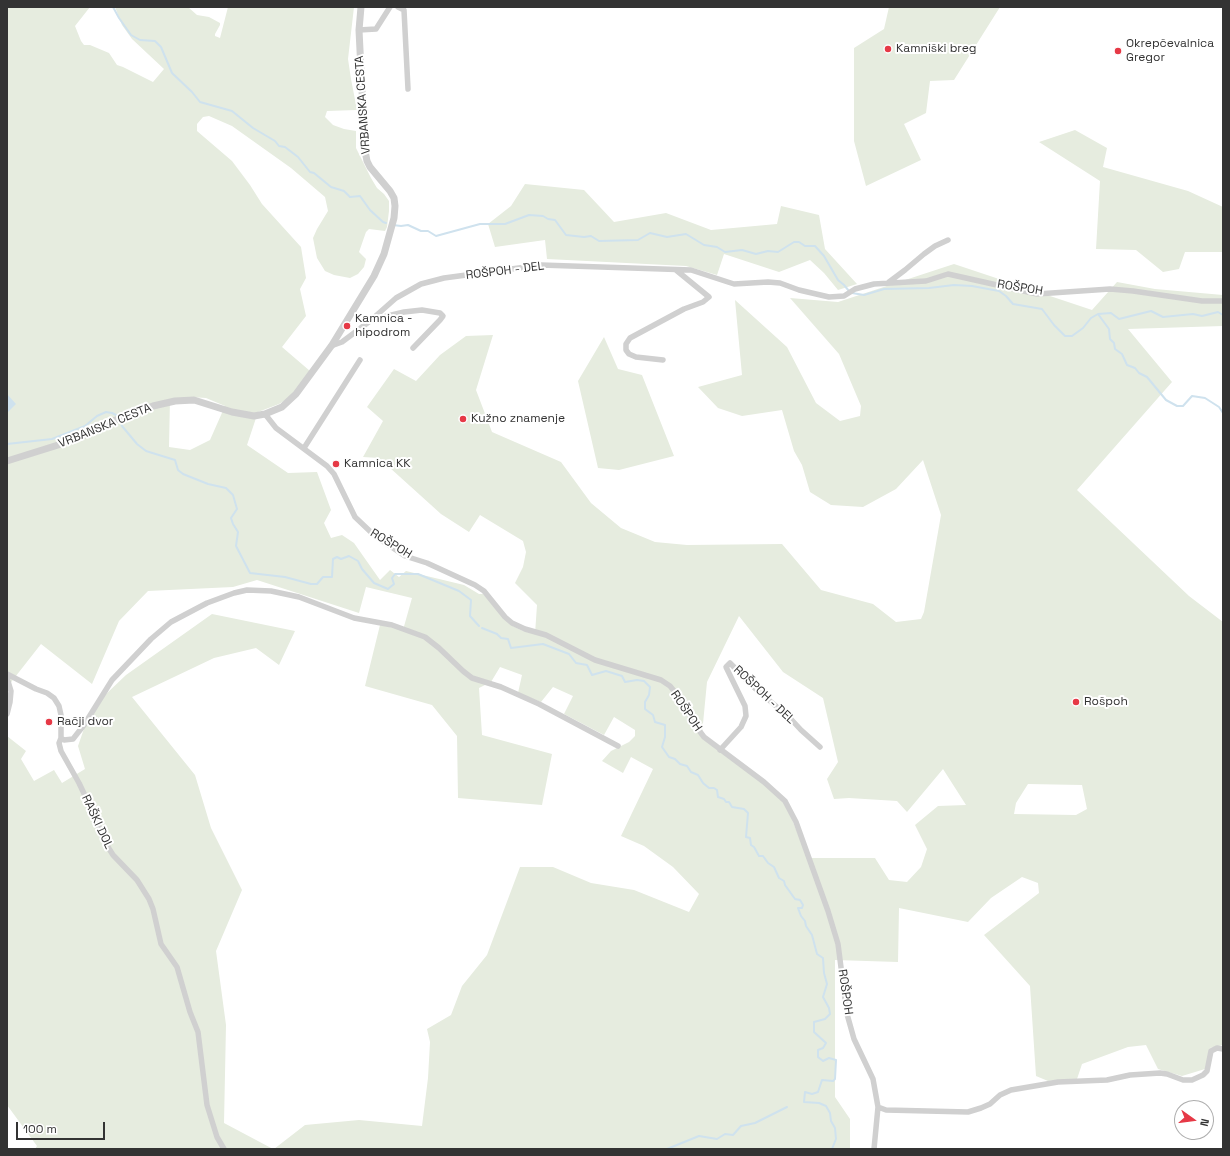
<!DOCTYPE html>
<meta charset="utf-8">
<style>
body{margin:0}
#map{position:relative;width:1230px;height:1156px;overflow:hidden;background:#fff;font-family:"Space Grotesk",sans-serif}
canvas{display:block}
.frame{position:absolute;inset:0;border:8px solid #333;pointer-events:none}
.north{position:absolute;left:1174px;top:1100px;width:40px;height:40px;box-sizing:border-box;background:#fff;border:1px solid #adadad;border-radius:50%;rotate:104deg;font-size:11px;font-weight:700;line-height:16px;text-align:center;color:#333}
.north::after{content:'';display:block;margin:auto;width:14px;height:18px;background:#e63946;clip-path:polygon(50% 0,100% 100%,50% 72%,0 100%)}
.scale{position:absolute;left:16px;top:1122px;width:89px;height:18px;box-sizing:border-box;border:2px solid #333;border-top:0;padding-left:5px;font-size:12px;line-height:14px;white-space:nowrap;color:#333;-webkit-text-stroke:3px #fff;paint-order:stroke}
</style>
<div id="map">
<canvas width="1230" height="1156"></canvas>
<div class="frame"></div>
<div class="north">N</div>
<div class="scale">100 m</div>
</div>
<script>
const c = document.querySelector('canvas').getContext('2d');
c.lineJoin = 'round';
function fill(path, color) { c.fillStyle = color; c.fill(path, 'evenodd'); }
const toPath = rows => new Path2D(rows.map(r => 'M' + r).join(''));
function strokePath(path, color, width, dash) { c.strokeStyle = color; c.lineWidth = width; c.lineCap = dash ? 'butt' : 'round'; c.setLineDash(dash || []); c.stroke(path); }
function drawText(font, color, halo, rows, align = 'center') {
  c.font = font + ' "Space Grotesk",sans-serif'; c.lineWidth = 4; c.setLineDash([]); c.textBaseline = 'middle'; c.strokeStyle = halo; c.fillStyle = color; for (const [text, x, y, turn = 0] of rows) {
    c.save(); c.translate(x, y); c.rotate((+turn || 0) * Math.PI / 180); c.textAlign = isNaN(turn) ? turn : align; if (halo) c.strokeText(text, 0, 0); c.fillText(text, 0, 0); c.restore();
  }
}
fill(toPath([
 [7,7,90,7,75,26,81,41,84,45,90,45,109,53,117,65,123,67,153,82,164,69,132,39,122,25,115,7,188,7,197,15,209,17,220,23,220,25,215,34,215,36,220,38,228,7,354,7,348,59,351,79,357,110,327,111,325,117,333,125,344,129,356,131,356,148,371,178,377,188,384,194,389,201,389,211,387,227,385,231,369,229,366,232,359,252,366,259,364,267,358,274,350,278,334,275,325,271,317,258,313,238,317,229,328,211,325,197,291,168,232,126,209,116,203,117,197,124,197,131,232,161,250,185,262,204,301,247,306,278,300,289,306,316,282,347,310,371,297,393,279,404,258,412,247,445,288,473,317,472,331,510,324,523,331,538,342,535,354,543,380,580,390,570,399,577,406,571,464,585,479,594,483,594,513,626,523,631,535,634,537,605,515,583,523,567,526,552,523,541,480,515,469,532,441,514,379,458,363,457,383,421,367,407,394,369,416,381,440,355,466,336,493,335,476,390,492,432,561,462,591,503,621,528,655,542,687,545,782,544,821,590,873,604,896,622,921,619,924,612,941,515,923,460,896,489,863,507,831,505,810,492,802,465,794,451,782,410,742,416,718,408,698,387,742,375,735,300,787,347,816,403,840,421,860,416,861,406,839,354,790,298,838,302,954,264,1092,310,1117,282,1155,289,1223,295,1223,326,1128,329,1172,382,1077,490,1189,596,1223,622,1223,1045,1210,1048,1205,1069,1182,1076,1158,1069,1146,1045,1128,1047,1082,1064,1077,1079,1048,1081,1036,1076,1030,986,984,935,1039,893,1038,883,1022,877,991,898,968,922,899,908,898,962,835,960,835,1097,850,1119,850,1149,274,1149,305,1125,359,1120,422,1126,428,1078,430,1042,427,1029,451,1015,462,986,487,955,520,867,553,867,591,883,634,890,689,912,699,894,673,867,644,846,621,836,653,769,631,757,623,773,602,761,611,751,629,742,635,736,635,730,614,717,604,735,564,714,573,696,553,687,541,702,518,693,522,675,500,667,491,682,479,688,482,735,552,754,542,805,458,798,457,736,432,705,365,686,380,625,403,630,412,598,366,587,359,613,257,580,233,587,148,591,119,621,92,684,41,644,12,681,7,690],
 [191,397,206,398,225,406,210,440,190,450,169,447,170,399],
 [739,616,783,672,823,698,838,762,827,779,834,799,849,798,897,801,907,812,943,769,966,805,938,806,915,825,927,849,921,867,907,882,889,880,875,858,808,858,783,798,702,734,707,682],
 [1028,784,1082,785,1087,809,1076,815,1014,814,1016,803],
 [889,7,1000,7,954,80,930,81,926,113,904,124,921,160,866,186,854,141,854,48,884,29],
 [1075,130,1107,148,1103,167,1188,191,1223,207,1223,252,1185,252,1179,269,1163,272,1136,250,1096,249,1100,181,1039,142],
 [525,184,584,190,614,222,666,213,711,230,777,224,781,206,819,215,825,249,857,284,838,290,824,273,810,260,779,272,724,254,717,275,686,266,547,259,545,240,495,247,488,224,511,206],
 [604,337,618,369,642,375,674,456,619,470,598,468,578,381],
 [212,614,295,631,279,665,256,648,214,658,132,697,195,775,211,828,242,890,216,951,226,1025,224,1123,273,1149,35,1149,37,1146,7,1105,7,736,26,751,21,759,34,781,54,770,62,783,85,769,78,746,86,723,105,695,126,675]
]), '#e6ecdf');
fill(toPath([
 [7,394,16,404,7,413]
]), '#cfe2ee');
strokePath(toPath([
 [113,7,119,18,131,35,140,40,155,41,161,47,172,73,192,92,200,102,232,111,253,128,275,141,279,146,285,147,298,157,310,172,314,173,331,187,344,191,350,197,360,196,370,210,383,222,386,223],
 [393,225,401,226,408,225,421,231,428,231,436,236,480,224,505,224,529,215,543,216,548,219,555,220,566,235,584,237,591,236,599,241,638,240,650,233,667,237,686,234,704,245,717,247,725,252,742,250,756,254,768,251,778,252,794,242,799,242,805,246,815,246,824,256,838,280,844,285,849,291],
 [852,293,864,295,884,289,929,288,954,285,972,286,999,291,1006,296,1013,304,1042,309,1054,325,1065,336,1072,336,1083,328,1091,318,1098,314,1111,313,1119,319,1151,311,1163,317,1193,314,1202,316,1218,312,1223,315],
 [1098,314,1109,329,1110,339,1114,343,1115,349,1122,354,1127,365,1135,368,1139,373,1147,377,1166,400,1177,406,1183,406,1192,396,1205,398,1219,407,1223,413],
 [7,444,52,439,85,426,97,416,106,412,112,413,118,416,122,426,137,444,146,451,175,460,178,470,183,474,208,484,226,488,233,495,237,509,231,518,233,524,238,532,236,546,250,573,285,577,311,584,317,584,323,577,332,577,333,559,337,557,341,559,349,556,358,561,362,569,374,583,388,589,394,584,392,578,395,574,418,574,459,591,471,600,470,616,479,626],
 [482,628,497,634,501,638,508,639,511,648,543,644,569,654,576,663,587,665,592,675,606,671,622,676,625,682,637,680,644,681,650,687,649,695,645,702,645,709,653,715,655,722,665,725,665,737,662,747,669,757,675,759,680,764,687,766,691,772,698,775,703,783,709,788,714,788,717,790,718,797,724,799,726,802,729,802,732,807,744,809,748,813,746,837,750,838,751,845,754,847,759,856,763,856,768,863,774,867,779,878,784,881,785,885,795,899,800,900,803,905,802,908,798,908,801,916,805,921,806,926,812,935,817,954,823,958,824,973,827,984,823,997,829,1008,830,1014,825,1019,814,1022,814,1032,826,1043,823,1048,818,1050,818,1057,823,1061,829,1058,836,1060,835,1079,833,1081,822,1080,818,1092,812,1094,805,1092,804,1102,819,1103,826,1106,830,1113,831,1121,835,1128,836,1139,832,1149],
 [667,1149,699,1136,717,1139,725,1134,733,1135,741,1126,755,1123,787,1107]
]), '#cfe2ee', 2);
strokePath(toPath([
 [398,7,404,10,408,89],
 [359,30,376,29,390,7],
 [889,282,905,270,924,254,935,246,948,240],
 [371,320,404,312,422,310,440,313,443,316,440,320,413,348],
 [331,346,342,342,370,321,396,298,421,284,444,278,541,265,691,270,734,284,768,282,780,283,799,290,829,297,844,296,855,289,874,284,926,281,948,274,1037,294,1110,289,1133,291,1202,301,1223,301],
 [663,360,636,357,629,354,626,350,626,344,630,338,684,309,703,302,709,297,676,270],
 [265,414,276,428,327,466,334,474,355,517,375,536,405,556,427,563,475,585,484,591,505,617,512,623,525,629,546,635,595,660,661,680,670,686,679,697,695,725,704,737,764,782,785,801,796,822,828,911,838,944,847,1014,854,1039,873,1079,878,1107,874,1149],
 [304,448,360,360],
 [7,674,36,689,47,693,54,698,59,706,61,715,61,738,64,740,73,739,84,725,112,680,151,639,171,622,207,603,234,593,247,590,271,591,299,597,354,618,392,625,425,637,439,648,463,671,472,678,501,687,539,704,618,746],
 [7,678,11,691,10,702,7,714],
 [61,738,59,743,61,751,79,783,97,821,103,839,113,855,137,880,149,899,153,909,161,944,177,967,190,1012,198,1032,207,1105,217,1137,224,1149],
 [720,750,741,727,746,716,745,706,726,667,730,663,733,666,751,685,789,717,801,730,820,747],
 [878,1107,886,1110,968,1112,981,1108,990,1104,1000,1095,1011,1090,1058,1082,1107,1080,1130,1075,1160,1073,1167,1074,1183,1080,1192,1080,1203,1075,1207,1071,1211,1051,1217,1048,1223,1049]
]), '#d0d0d0', 5.5);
strokePath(toPath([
 [7,461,74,440,113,421,153,406,175,401,194,400,232,412,254,416,265,414,282,407,296,394,332,345,374,276,384,254,394,218,395,206,394,198,390,191,370,167,367,161,365,151,359,30,361,7]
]), '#d0d0d0', 7);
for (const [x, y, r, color] of [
 [888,49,4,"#e63946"],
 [1118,51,4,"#e63946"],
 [347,326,4,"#e63946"],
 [463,419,4,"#e63946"],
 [336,464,4,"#e63946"],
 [1076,702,4,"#e63946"],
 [49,722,4,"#e63946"]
]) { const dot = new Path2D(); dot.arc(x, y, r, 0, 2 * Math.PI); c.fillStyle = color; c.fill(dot); strokePath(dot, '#fff', 1.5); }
drawText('12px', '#333', '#fff', [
 ["Okrepčevalnica",1126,44],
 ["Gregor",1126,58],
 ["Kamniški breg",896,49],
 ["Kamnica -",355,319],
 ["hipodrom",355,333],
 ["Kužno znamenje",471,419],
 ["Kamnica KK",344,464],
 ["Rošpoh",1084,702],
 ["Račji dvor",57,722]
], 'left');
drawText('12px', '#333', '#fff', [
 ["VRBANSKA CESTA",363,105,-94],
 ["ROŠPOH - DEL",505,271,-7],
 ["ROŠPOH",1020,288,9],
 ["VRBANSKA CESTA",105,426,-22],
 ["ROŠPOH",391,544,31],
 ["ROŠPOH - DEL",764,695,43],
 ["ROŠPOH",686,711,56],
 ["RAŠKI DOL",97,822,65],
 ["ROŠPOH",845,992,82]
]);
</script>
